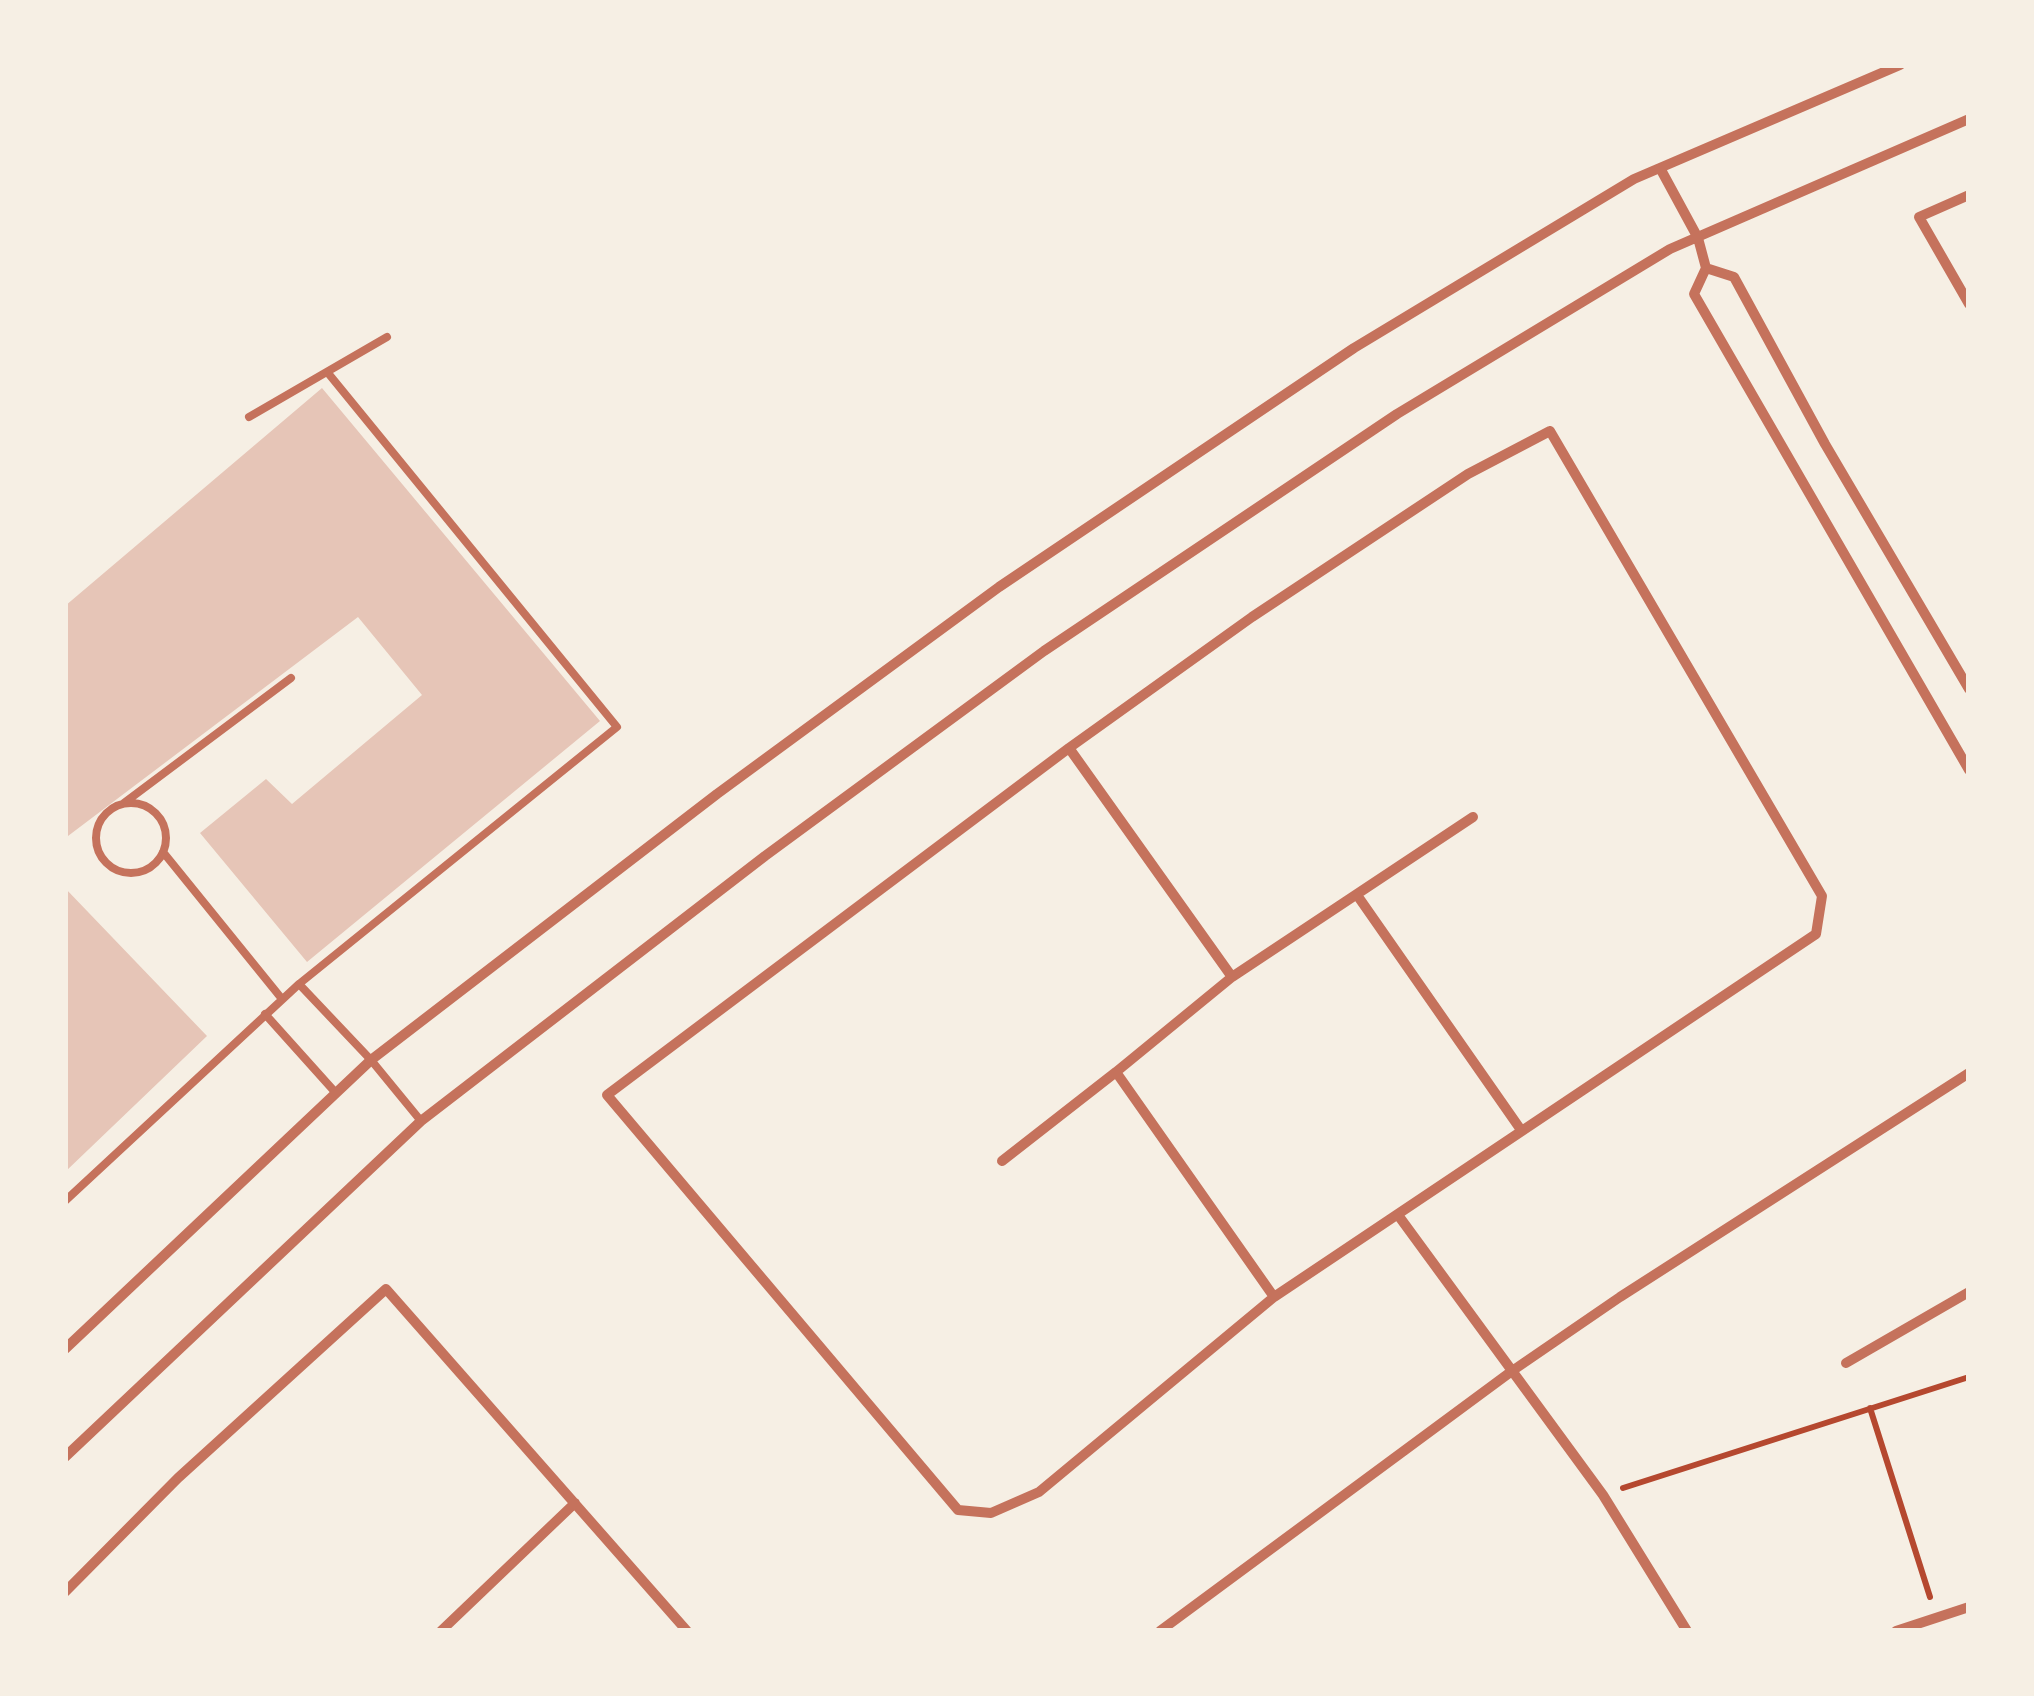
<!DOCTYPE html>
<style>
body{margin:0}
#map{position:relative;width:2034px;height:1696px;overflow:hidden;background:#f6efe4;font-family:Inter,sans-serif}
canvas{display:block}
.frame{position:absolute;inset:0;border:68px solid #f6efe4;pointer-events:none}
</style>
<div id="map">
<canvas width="2034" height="1696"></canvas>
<div class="frame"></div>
</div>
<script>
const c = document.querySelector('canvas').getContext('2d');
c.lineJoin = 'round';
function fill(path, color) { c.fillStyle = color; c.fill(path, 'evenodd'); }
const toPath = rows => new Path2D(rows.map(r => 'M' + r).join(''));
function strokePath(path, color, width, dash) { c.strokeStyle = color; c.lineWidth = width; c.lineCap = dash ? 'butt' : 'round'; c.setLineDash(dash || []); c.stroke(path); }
fill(toPath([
 [322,388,600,721,307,962,200,833,266,779,292,804,422,695,358,617,68,836,65,832,65,606],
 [65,888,207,1036,65,1172]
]), '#e6c5b7');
strokePath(toPath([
 [1870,1408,1930,1597],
 [1623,1488,1969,1377]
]), '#b5482f', 6);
strokePath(toPath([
 [249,417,387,337],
 [124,803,291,678],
 '96 838a35 35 0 1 1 70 0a35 35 0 1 1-70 0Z',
 [163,852,282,999],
 [299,984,371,1060,421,1121],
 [265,1014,335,1092],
 [65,1201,299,984,617,727,328,373]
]), '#c5725c', 8);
strokePath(toPath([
 [1660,168,1698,238,1706,268,1694,294,1969,770],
 [1969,195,1919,217,1969,304],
 [1706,268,1734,277,1825,444,1969,689],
 [1550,431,1822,896,1816,934,1274,1297,1039,1492,991,1513,958,1510,607,1095,1069,748,1252,617,1468,474,1550,431],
 [1069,748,1232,977],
 [1357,895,1521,1130],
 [1002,1161,1116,1072],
 [1398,1215,1603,1495,1687,1631],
 [1274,1297,1116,1072,1232,977,1473,817],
 [65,1349,371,1060,717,794,999,587,1354,348,1634,179,1900,65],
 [1846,1363,1969,1292],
 [65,1457,421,1121,765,856,1044,651,1397,414,1670,249,1969,119],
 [65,1592,178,1478,386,1289,687,1631],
 [441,1631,575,1503],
 [1160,1631,1512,1371,1620,1297,1969,1073],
 [1896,1631,1969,1607]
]), '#c5725c', 10);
</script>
